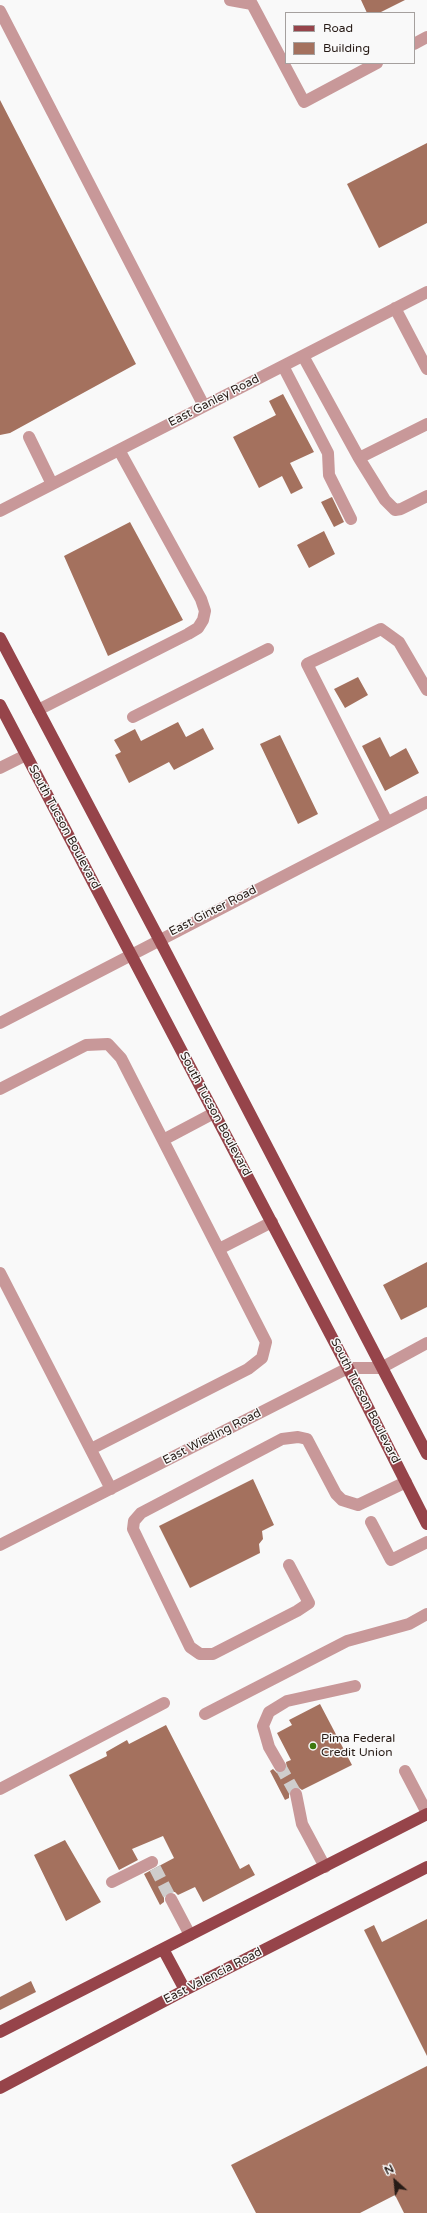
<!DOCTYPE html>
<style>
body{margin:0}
#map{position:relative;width:427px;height:2213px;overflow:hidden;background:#f9f9f9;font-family:"Varela Round",sans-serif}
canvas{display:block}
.legend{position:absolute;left:285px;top:12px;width:130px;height:52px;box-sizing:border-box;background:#f9f9f9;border:1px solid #a5a09e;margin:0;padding:5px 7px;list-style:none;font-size:12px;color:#271b16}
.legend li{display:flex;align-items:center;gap:8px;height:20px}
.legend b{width:20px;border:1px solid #a5a09e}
.north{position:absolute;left:375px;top:2161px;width:40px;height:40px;-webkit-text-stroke:3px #f9f9f9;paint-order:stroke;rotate:333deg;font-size:11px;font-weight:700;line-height:16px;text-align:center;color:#271b16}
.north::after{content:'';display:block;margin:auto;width:14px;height:18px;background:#271b16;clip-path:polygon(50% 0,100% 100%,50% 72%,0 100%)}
</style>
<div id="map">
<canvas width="427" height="2213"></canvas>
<ul class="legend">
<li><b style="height:5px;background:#96444a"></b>Road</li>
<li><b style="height:11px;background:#a4715e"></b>Building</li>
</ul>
<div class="north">N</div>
</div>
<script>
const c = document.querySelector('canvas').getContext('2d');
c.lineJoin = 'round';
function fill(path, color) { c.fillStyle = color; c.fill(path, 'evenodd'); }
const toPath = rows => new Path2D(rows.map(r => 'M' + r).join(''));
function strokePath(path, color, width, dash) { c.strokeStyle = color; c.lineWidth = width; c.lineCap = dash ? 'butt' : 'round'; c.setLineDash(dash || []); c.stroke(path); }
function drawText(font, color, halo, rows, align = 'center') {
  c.font = font + ' "Varela Round",sans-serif'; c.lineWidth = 3; c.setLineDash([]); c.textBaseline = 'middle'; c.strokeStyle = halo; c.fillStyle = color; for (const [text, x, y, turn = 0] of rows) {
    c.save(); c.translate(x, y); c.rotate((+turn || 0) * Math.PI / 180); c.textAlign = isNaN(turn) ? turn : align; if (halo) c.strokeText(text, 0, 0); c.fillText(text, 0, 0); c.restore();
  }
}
fill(toPath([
 [361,0,405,0,379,13,367,13],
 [0,100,136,364,10,433,0,435],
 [427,143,427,223,379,248,347,184],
 [283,394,314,452,290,463,303,488,291,494,282,476,259,488,233,437,276,415,269,401],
 [332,497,344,522,334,527,321,502],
 [130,522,183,620,108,656,64,556],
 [324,531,335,554,309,568,297,545],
 [358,677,368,695,345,708,334,689],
 [178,722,186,737,203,728,214,749,174,770,169,762,129,783,115,755,121,752,114,740,135,729,141,741],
 [280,735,318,814,298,824,260,744],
 [380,737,390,757,406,748,419,773,385,791,362,746],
 [427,1262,427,1307,401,1320,383,1285],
 [253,1479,274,1525,262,1531,263,1539,259,1544,260,1553,190,1588,159,1526],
 [320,1704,352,1765,302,1790,298,1787,291,1788,289,1792,289,1798,285,1800,270,1771,273,1769,277,1773,283,1773,287,1769,286,1762,291,1760,277,1733,292,1725,289,1720],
 [166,1725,240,1869,249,1864,255,1875,203,1902,195,1887,178,1895,175,1892,168,1892,164,1895,164,1902,160,1905,144,1874,174,1858,163,1836,132,1849,138,1860,119,1870,69,1775,107,1756,106,1752,127,1740,129,1744],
 [65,1840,101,1902,66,1921,34,1855],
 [427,1919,427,2056,364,1930,374,1925,382,1942],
 [31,1981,36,1992,0,2010,0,1997],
 [427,2066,427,2213,404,2213,395,2195,360,2213,256,2213,231,2165]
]), '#a4715e');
strokePath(toPath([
 [280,1766,296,1794],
 [155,1868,171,1899]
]), '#cfcdcc', 12, [12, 6]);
strokePath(toPath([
 [230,0,252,4,304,102,377,63],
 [0,11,204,406],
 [414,44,427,37],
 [395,308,427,369],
 [303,356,359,458,427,424],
 [283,366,328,453,329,475,351,519],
 [29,437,52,484],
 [359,458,385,500,395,510,401,509,427,496],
 [0,511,427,292],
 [38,710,188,634,198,628,203,620,205,611,201,599,119,450],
 [133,717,268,649],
 [0,768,26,755],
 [387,822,307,664,381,629,399,642,427,690],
 [0,1023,427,802],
 [0,1089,86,1045,108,1044,121,1058,266,1342,262,1358,248,1369,91,1449],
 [163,1140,214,1113],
 [219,1249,272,1222],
 [0,1273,111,1489],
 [371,1522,391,1560,427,1542],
 [0,1545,348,1368,381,1368,427,1343],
 [289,1565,309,1603,297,1611,213,1654,200,1654,190,1647,133,1529,134,1521,141,1513,282,1439,298,1437,307,1439,336,1494,342,1500,358,1505,406,1482],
 [205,1714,347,1641,409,1624,427,1614],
 [280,1766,269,1747,263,1726,269,1712,287,1701,355,1686],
 [405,1771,427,1813],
 [0,1789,164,1703],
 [296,1794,302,1824,325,1867],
 [112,1882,152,1862],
 [171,1899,190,1935]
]), '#c89899', 12);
strokePath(toPath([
 [0,638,159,939,427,1454],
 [0,705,348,1368,427,1524],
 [163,1949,185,1990],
 [0,2032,427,1814],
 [0,2088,185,1990,427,1867]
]), '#96444a', 12);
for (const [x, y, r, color] of [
 [313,1746,4,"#3f790f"]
]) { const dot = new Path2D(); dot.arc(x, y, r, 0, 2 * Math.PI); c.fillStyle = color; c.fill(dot); strokePath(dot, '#f9f9f9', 1.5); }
drawText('12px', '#271b16', '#f9f9f9', [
 ["East Ganley Road",214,401,-27],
 ["South Tucson Boulevard",64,827,62],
 ["East Ginter Road",213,911,-27],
 ["South Tucson Boulevard",215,1114,62],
 ["South Tucson Boulevard",365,1401,63],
 ["East Wieding Road",212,1437,-27],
 ["East Valencia Road",213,1976,-27]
]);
drawText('12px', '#271b16', '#f9f9f9', [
 ["Pima Federal",321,1739],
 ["Credit Union",321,1753]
], 'left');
</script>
